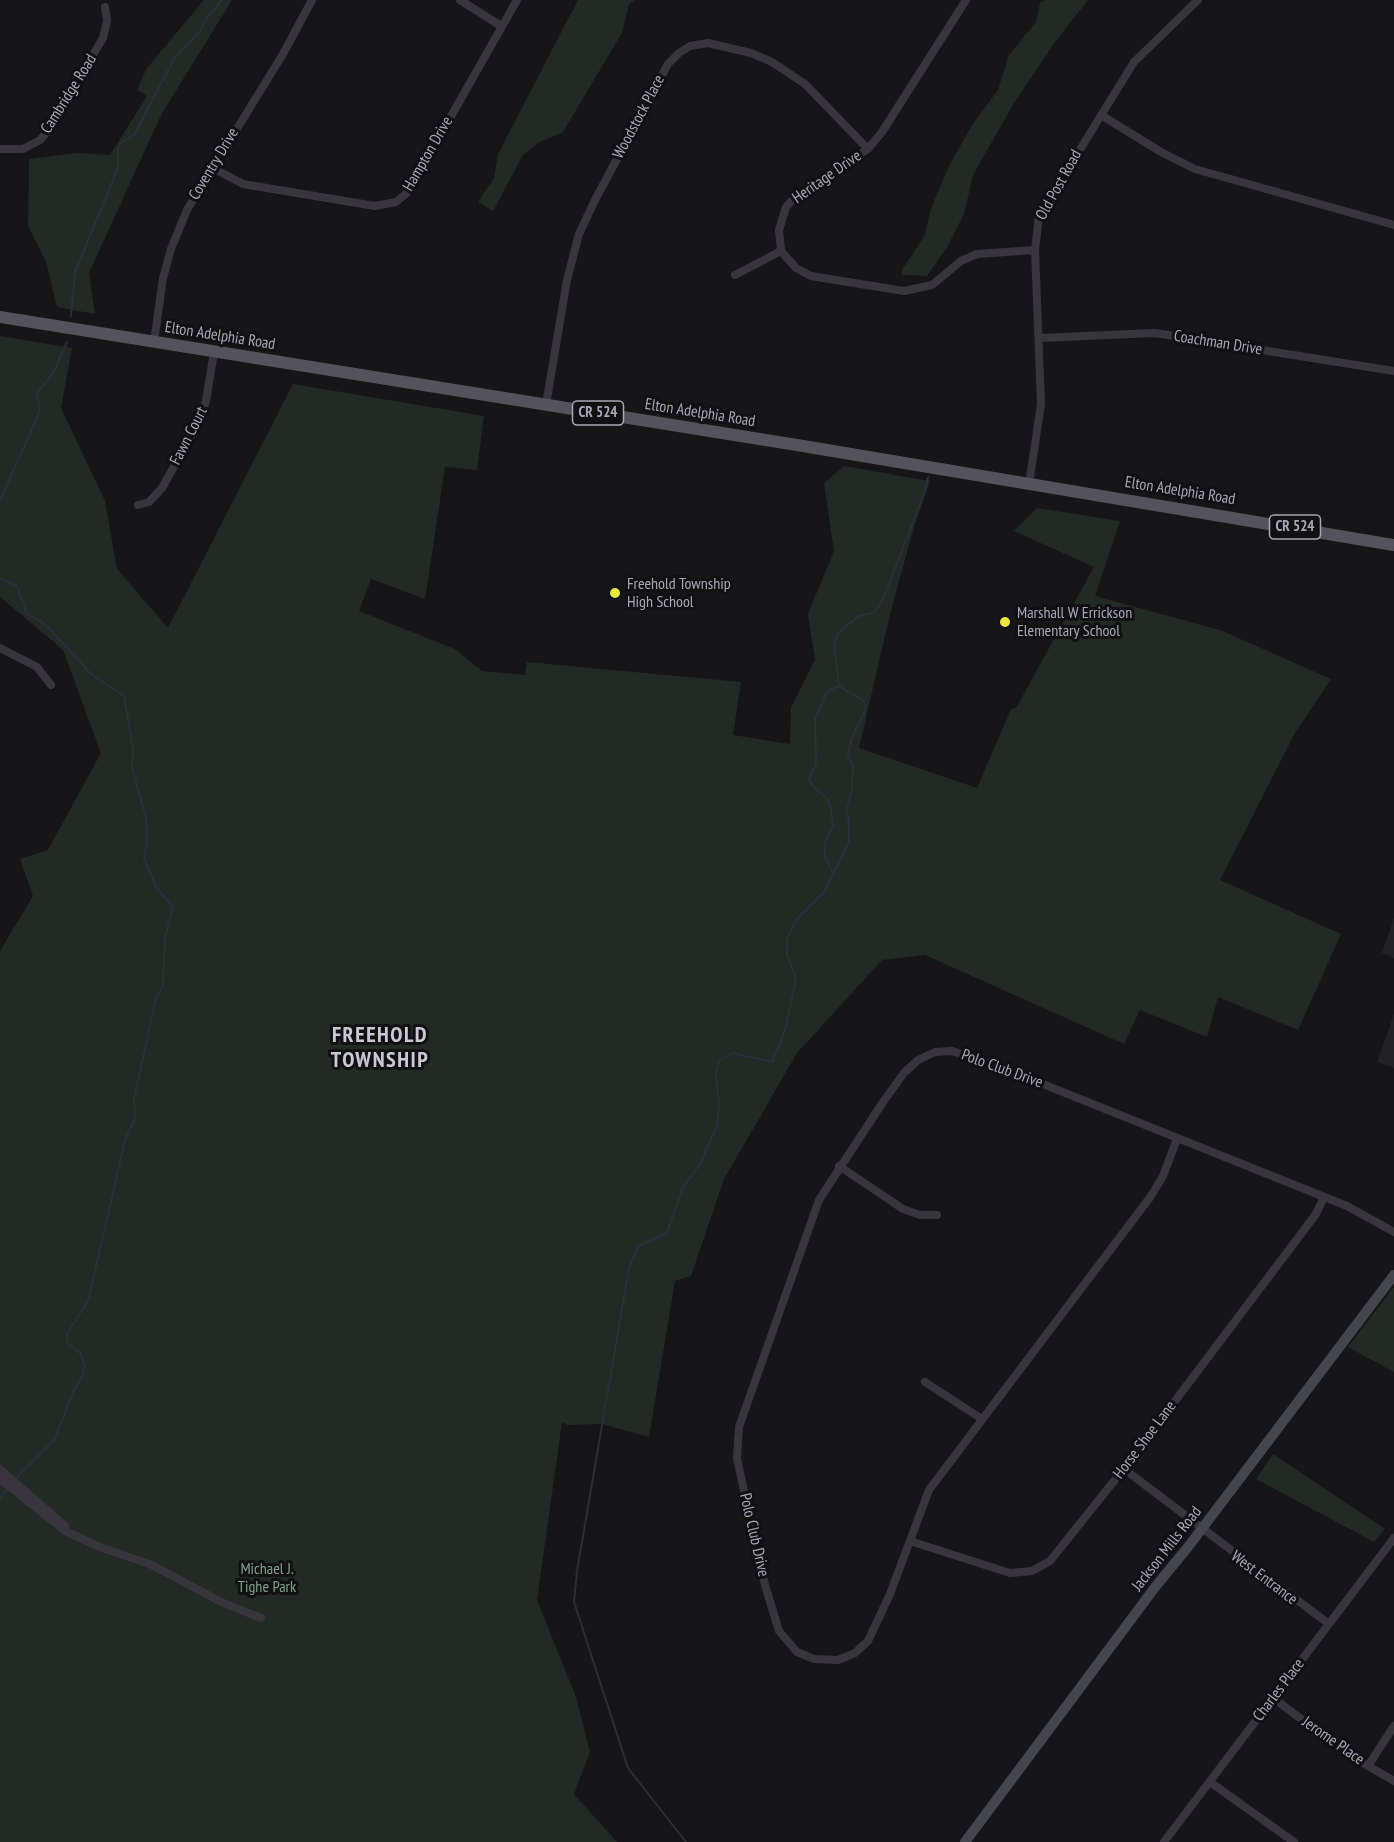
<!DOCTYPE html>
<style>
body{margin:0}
canvas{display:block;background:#161517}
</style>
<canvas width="1394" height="1842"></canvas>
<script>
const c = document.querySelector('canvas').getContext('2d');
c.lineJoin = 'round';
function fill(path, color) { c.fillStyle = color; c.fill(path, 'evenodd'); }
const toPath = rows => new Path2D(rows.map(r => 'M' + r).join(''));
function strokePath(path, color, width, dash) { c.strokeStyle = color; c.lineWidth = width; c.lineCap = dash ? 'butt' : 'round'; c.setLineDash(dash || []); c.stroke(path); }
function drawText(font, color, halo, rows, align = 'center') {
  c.font = font + ' "PT Sans Narrow",sans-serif'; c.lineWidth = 6; c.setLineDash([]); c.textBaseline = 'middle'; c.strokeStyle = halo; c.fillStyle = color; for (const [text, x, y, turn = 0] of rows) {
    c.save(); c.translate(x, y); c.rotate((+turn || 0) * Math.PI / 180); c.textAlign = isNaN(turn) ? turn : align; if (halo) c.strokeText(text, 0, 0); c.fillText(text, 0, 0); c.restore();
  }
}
fill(toPath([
 [1394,918,1394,958,1382,953],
 [1394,1014,1394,1068,1377,1062]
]), '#222124');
fill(toPath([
 [204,0,232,0,161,115,89,273,95,314,57,307,46,262,28,226,29,159,77,153,110,155,147,96,137,90,147,68],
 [578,0,635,0,629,4,622,33,563,132,538,143,523,155,493,211,478,202,494,178,498,154],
 [1046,0,1088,0,1055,42,1014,103,973,175,964,214,947,247,927,276,902,275,902,270,925,235,931,208,950,164,972,125,998,90,1009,55,1036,22,1040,3],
 [0,336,72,348,61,408,105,501,117,569,168,628,293,384,484,416,477,470,445,467,425,599,371,579,359,611,455,649,482,671,525,675,527,662,741,682,733,735,790,744,791,708,815,660,808,614,834,551,824,483,844,466,930,481,914,527,890,614,859,748,977,788,1011,709,1016,708,1094,567,1014,531,1037,508,1120,521,1095,596,1220,630,1331,679,1295,733,1220,880,1341,934,1298,1030,1218,997,1207,1037,1140,1010,1124,1044,925,955,882,960,797,1053,724,1179,691,1276,675,1281,649,1437,602,1424,567,1425,562,1422,537,1600,576,1697,590,1752,574,1794,617,1842,0,1842,0,951,33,896,20,859,48,850,101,753,63,650,0,597],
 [1394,1287,1394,1372,1348,1347],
 [1273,1454,1385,1529,1374,1542,1256,1479]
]), '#222a26');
strokePath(toPath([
 [71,316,75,272,118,168,118,148,121,143,134,135,174,59,200,31,208,16,222,0],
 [0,500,37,418,40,409,37,394,54,371,67,342],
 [0,579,17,586,27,614,45,624,92,675,124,696,133,748,132,768,146,818,147,841,144,858,156,887,173,907,165,938,163,986,156,997,134,1099,135,1119,125,1140,88,1301,67,1334,68,1344,80,1353,85,1365,83,1375,73,1392,55,1439,15,1479],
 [839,686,834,644,839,633,858,616,874,613,883,599,924,494,928,477],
 [0,1498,8,1488],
 [686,1842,628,1768,574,1602,577,1571,629,1268,638,1246,667,1233,682,1189,700,1164,717,1126,719,1106,716,1075,719,1061,732,1053,772,1062,785,1031,796,978,787,955,787,939,796,920,825,891,849,842,849,821,846,810,852,789,853,765,848,756,851,740,865,711,864,701,839,686,827,691,815,719,816,764,809,779,815,789,826,797,831,809,833,826,825,843,825,857,833,872]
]), '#2c2f3a', 2);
strokePath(toPath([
 [460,0,501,26],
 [966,0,882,132,868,149,797,195,786,207,779,230,781,251,796,268,811,276,904,291,932,285,961,261,977,254,1035,250],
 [1101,115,1161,152,1195,169,1394,225],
 [0,149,23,149,40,140,47,132,103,38,107,21,105,7],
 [211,167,243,184,375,206,396,202,408,192,517,0],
 [735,275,781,251],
 [1040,338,1155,333,1394,371],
 [154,342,163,278,171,249,187,210,283,54,312,0],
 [546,405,567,280,579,234,595,200,668,64,679,53,690,46,708,43,751,53,772,62,805,84,868,149],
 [1029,484,1041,404,1035,250,1039,216,1134,62,1198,0],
 [138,505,149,502,162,488,199,422,206,401,214,352],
 [0,648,37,667,51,685],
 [1177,1139,1163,1176,1151,1196,929,1490,890,1594,868,1641,855,1653,838,1660,814,1659,797,1652,779,1631,765,1585,737,1459,739,1427,819,1200,883,1102,904,1073,918,1060,935,1052,952,1051,998,1066,1347,1206,1394,1232],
 [839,1166,903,1209,920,1215,937,1215],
 [925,1382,982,1419],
 [0,1469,65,1526],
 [1124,1469,1329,1624],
 [0,1479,65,1531,100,1547,152,1565,221,1602,261,1618],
 [910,1541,1010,1573,1032,1571,1050,1561,1126,1466,1316,1214,1324,1197],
 [1273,1698,1351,1756,1394,1781],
 [1368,1766,1394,1726],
 [1210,1782,1294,1842],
 [1164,1842,1394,1538]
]), '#38363c', 8);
strokePath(toPath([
 [965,1842,1156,1586,1188,1547,1394,1275]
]), '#45454c', 10);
strokePath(toPath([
 [0,317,803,446,1394,545]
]), '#54535b', 12);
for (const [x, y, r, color] of [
 [615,593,6,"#e7ea3b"],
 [1005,622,6,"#e7ea3b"]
]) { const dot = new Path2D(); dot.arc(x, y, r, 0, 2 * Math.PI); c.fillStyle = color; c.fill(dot); strokePath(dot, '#111012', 2); }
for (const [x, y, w] of [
 [598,413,51],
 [1295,527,51]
]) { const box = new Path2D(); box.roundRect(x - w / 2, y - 12, w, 24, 4.5); c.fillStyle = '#111012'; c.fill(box); strokePath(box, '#a8a8b7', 1.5); }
drawText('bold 15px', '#a8a8b7', null, [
 ["CR 524",598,413],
 ["CR 524",1295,527]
]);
drawText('16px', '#a8a8b7', '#111012', [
 ["Cambridge Road",69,94,-58],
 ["Woodstock Place",639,117,-62],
 ["Hampton Drive",428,154,-60],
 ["Coventry Drive",214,164,-59],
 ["Heritage Drive",827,177,-35],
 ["Old Post Road",1059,185,-61],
 ["Elton Adelphia Road",220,336,9],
 ["Coachman Drive",1218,343,9],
 ["Elton Adelphia Road",700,413,9],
 ["Fawn Court",189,436,-63],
 ["Elton Adelphia Road",1180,491,9],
 ["Polo Club Drive",1002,1069,20],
 ["Horse Shoe Lane",1145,1440,-53],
 ["Polo Club Drive",754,1535,77],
 ["Jackson Mills Road",1167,1549,-52],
 ["West Entrance",1264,1578,37],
 ["Charles Place",1279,1690,-53],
 ["Jerome Place",1333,1741,35]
]);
drawText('16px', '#a8a8b7', '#111012', [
 ["Freehold Township",627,584],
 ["High School",627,602],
 ["Marshall W Errickson",1017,613],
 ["Elementary School",1017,631]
], 'left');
drawText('16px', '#80a18d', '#111012', [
 ["Michael J.",267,1569],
 ["Tighe Park",267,1587]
]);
c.letterSpacing = '1.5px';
drawText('bold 22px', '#c9c9d3', '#111012', [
 ["FREEHOLD",380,1036],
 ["TOWNSHIP",380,1061]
]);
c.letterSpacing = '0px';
</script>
